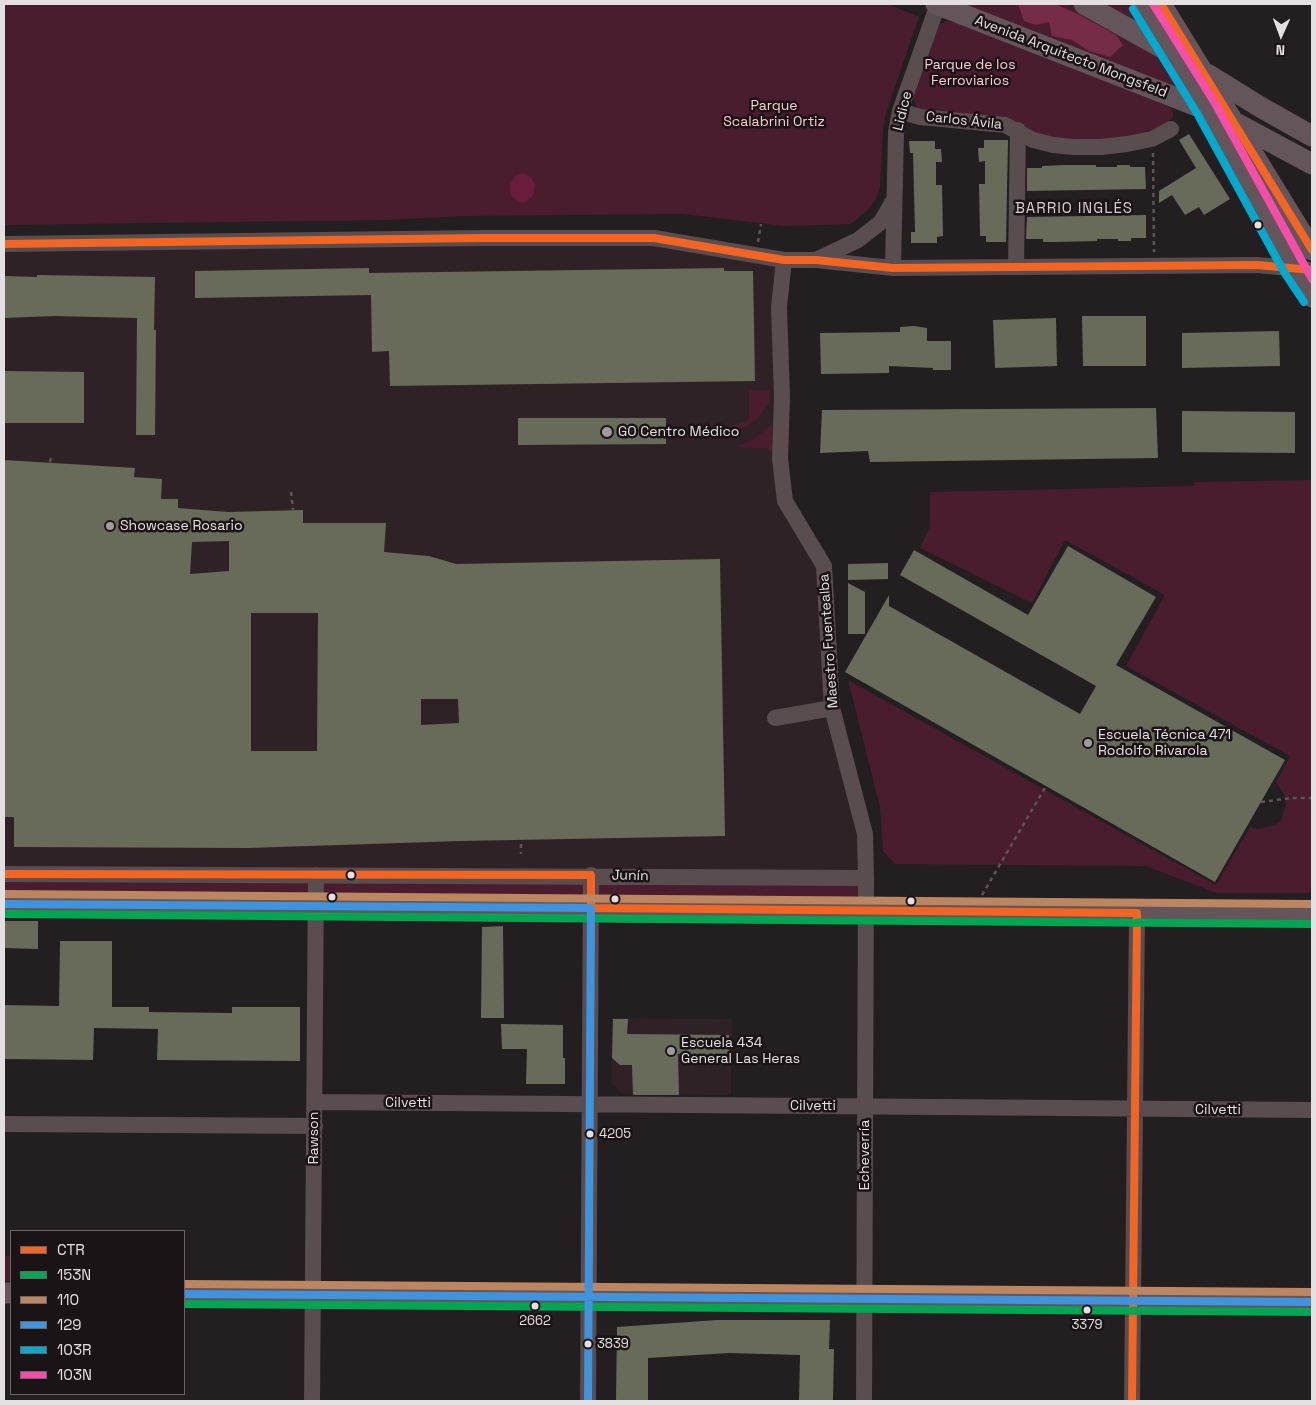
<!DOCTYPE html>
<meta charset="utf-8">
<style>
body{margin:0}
#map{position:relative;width:1316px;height:1405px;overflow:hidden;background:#231e20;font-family:"Space Grotesk",sans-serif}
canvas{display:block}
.frame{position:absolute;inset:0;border:5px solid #e4dfe0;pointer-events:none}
.legend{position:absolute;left:10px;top:1230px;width:175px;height:165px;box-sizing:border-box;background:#1b1416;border:1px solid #6b6567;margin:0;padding:6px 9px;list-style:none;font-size:15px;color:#e4dfe0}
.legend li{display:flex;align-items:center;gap:10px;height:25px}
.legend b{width:25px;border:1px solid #6b6567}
.north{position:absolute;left:1256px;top:10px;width:50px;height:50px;-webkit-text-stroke:4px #1b1416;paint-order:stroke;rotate:182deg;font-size:14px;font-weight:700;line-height:20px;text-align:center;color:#e4dfe0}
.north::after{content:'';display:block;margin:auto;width:18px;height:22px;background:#e4dfe0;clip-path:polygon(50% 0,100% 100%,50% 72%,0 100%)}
</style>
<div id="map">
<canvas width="1316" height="1405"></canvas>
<div class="frame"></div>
<ul class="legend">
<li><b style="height:6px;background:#f26522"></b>CTR</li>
<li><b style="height:6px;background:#00a651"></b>153N</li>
<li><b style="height:6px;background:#bb8660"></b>110</li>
<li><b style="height:6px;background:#4094de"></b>129</li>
<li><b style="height:6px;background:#00a9ce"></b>103R</li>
<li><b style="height:6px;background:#f54da8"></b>103N</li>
</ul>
<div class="north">N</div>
</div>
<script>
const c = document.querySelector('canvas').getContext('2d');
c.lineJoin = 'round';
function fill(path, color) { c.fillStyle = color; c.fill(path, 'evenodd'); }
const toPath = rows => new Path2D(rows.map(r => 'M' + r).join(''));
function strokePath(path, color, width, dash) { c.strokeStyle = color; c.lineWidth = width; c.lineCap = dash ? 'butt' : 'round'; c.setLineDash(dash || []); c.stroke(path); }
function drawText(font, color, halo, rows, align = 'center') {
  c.font = font + ' "Space Grotesk",sans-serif'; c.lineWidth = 5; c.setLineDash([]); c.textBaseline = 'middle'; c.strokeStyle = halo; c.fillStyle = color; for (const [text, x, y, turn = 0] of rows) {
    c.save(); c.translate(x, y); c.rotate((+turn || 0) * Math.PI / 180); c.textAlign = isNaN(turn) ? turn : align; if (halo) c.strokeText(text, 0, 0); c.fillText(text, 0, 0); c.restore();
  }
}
fill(toPath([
 [654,238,784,260,785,501,824,566,832,708,866,878,4,874,4,244],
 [612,1018,732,1019,731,1095,622,1094,611,1083]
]), '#2f2226');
fill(toPath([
 [4,4,888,4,919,17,886,113,883,130,880,186,876,199,867,211,851,224,785,226,683,214,464,216,383,220,4,225],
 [959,4,1066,4,1077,8,1162,59,1176,80,1175,86,1171,88],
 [1105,4,1127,4,1142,26],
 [947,21,958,23,1170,107,1173,111,1173,117,1167,124,1127,139,1064,140,917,108,913,99,938,27,942,23],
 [749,390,770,390,769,403,757,419,746,427,730,432,689,440,687,435,724,428,745,422,749,419],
 [772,424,774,451,764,448,746,448,736,447,754,439],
 [1312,480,1312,893,1216,893,1146,866,895,864,883,851,880,807,848,680,1216,885,1250,827,1258,829,1275,825,1281,820,1286,805,1285,796,1276,782,1290,756,1126,666,1165,595,1065,540,1032,603,920,548,930,526,930,492,1194,486,1194,482],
 [4,874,866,878,866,910,4,904],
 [4,1256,11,1256,11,1281,4,1281]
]), '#491d2d');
fill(toPath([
 [1018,4,1055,4,1080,15,1116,35,1123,45,1110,57,1089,51,1072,40,1052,36,1049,22,1036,25,1024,21]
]), '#762b47');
fill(toPath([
 [523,173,531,177,535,186,533,196,526,202,518,202,511,195,510,185,515,176]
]), '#6a1c3c');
fill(toPath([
 [1189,134,1230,199,1204,215,1199,207,1185,215,1172,195,1159,203,1159,191,1196,168,1179,140],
 [984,140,1008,140,1006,242,986,242,986,236,980,236,979,184,985,184,985,161,979,162,978,148,984,148],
 [909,141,935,141,935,149,941,149,942,162,936,162,936,185,942,185,943,236,937,237,937,243,911,243,911,232,915,232,913,153,910,153],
 [1065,165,1096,165,1096,167,1117,167,1117,165,1130,165,1130,167,1145,167,1146,189,1027,191,1027,168,1042,168,1042,166],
 [1146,215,1146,238,1131,238,1131,241,1118,241,1118,239,1097,239,1097,241,1056,242,1043,242,1043,239,1026,239,1027,217],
 [369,268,369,273,724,268,724,271,753,271,755,381,390,386,389,351,372,352,371,295,195,298,195,271],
 [37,275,155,277,154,330,156,330,155,435,136,435,137,318,54,316,4,318,4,276,37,277],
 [1082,316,1146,316,1146,366,1083,366],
 [1056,318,1057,366,995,368,993,320],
 [914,326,927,328,927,341,951,341,951,370,933,370,933,368,889,366,889,373,821,374,820,333,900,332,900,327],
 [1279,331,1280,366,1182,368,1182,333],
 [4,371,84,372,84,423,4,423],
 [1156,408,1158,458,870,462,868,451,820,453,822,410],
 [1182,411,1295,412,1295,453,1182,452],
 [518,418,666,418,666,444,518,445],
 [4,460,135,468,134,477,162,479,161,499,178,499,178,508,228,512,303,510,303,523,386,523,384,552,429,556,456,564,720,559,725,836,461,841,248,848,14,847,14,817,4,817],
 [229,541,229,571,190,574,192,542],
 [251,613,318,613,317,751,251,751],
 [421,699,458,699,459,723,421,725],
 [1068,546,1156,597,1116,665,1285,760,1215,882,845,672,889,595,889,606,1080,714,1096,686,900,575,914,550,1028,615],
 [888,563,888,579,848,580,848,564],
 [848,583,865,592,865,634,848,634],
 [4,921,38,921,38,949,4,948],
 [503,926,504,1018,481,1018,482,927],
 [60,941,112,941,112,1007,149,1007,149,1012,232,1013,232,1007,300,1007,300,1061,157,1060,158,1029,94,1028,93,1060,4,1059,4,1005,59,1006],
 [613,1019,628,1019,627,1034,729,1035,729,1055,678,1054,679,1095,633,1095,632,1065,620,1065,612,1058],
 [501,1024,563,1025,563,1058,565,1058,565,1084,526,1084,527,1049,502,1049],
 [717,1320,830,1320,829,1349,834,1349,833,1401,799,1401,800,1355,729,1353,648,1358,648,1401,616,1401,617,1327]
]), '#686b5a');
strokePath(toPath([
 [1153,153,1154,252],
 [758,242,761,224],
 [50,462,51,458],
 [291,492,293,510],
 [1261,802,1291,798,1312,798],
 [521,844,521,854],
 [982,895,1046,786]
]), '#5e5558', 2.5, [4, 4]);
strokePath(toPath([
 [900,111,920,117,1005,125,1033,140,1053,145,1073,147,1101,147,1127,144,1152,139,1171,129],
 [4,244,481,238,654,238,784,260,816,260,893,268,1257,265,1312,270],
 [784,260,779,307,782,397,780,459,785,501,824,566,832,708,865,834,866,878,864,1401],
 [816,260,858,240,881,222,893,201],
 [1016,267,1018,130],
 [893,268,896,132,900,111,938,4],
 [775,718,832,708],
 [4,874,866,878],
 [315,1102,1312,1110],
 [4,1124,315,1126],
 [312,1401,316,875],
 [588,1401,591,875],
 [1132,1401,1137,913]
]), '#594d50', 16);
strokePath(toPath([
 [936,4,1207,110,1234,122,1312,164],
 [1084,4,1168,51],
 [1141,4,1207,110,1293,267,1312,297],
 [1161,4,1312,250],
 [1207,74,1262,108,1312,136],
 [4,904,1312,914],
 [4,1293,11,1293],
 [184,1294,1312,1302]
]), '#64555a', 21);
strokePath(toPath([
 [1161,4,1312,250],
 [4,244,481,238,654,238,784,260,816,260,893,268,1257,265,1312,270],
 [4,874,591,875,591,908,1137,913,1132,1401]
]), '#f26522', 8);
strokePath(toPath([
 [4,914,1312,924],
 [184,1304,1312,1312]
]), '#00a651', 8);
strokePath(toPath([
 [4,894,1312,904],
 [184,1284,1312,1292]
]), '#bb8660', 8);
strokePath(toPath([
 [4,904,591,908,588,1401],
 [184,1294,1312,1302]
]), '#4094de', 8);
strokePath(toPath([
 [1133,9,1198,115,1284,272,1304,302]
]), '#00a9ce', 8);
strokePath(toPath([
 [1153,4,1216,105,1312,279]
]), '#f54da8', 8);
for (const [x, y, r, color] of [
 [1258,225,4.5,"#e4dfe0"],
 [607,432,6,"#a09b9d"],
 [110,526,5,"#a09b9d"],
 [1088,743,5,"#a09b9d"],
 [351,875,4.5,"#e4dfe0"],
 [332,897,4.5,"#e4dfe0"],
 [615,899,4.5,"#e4dfe0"],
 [911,901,4.5,"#e4dfe0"],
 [671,1051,5,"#a09b9d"],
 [590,1134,4.5,"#e4dfe0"],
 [535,1306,4.5,"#e4dfe0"],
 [1087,1310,4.5,"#e4dfe0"],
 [588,1344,4.5,"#e4dfe0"]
]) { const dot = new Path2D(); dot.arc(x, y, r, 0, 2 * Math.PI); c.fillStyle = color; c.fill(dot); strokePath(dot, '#1b1416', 2); }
drawText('13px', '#e4dfe0', '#1b1416', [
 ["4205",599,1134],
 ["2662",535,1321,"center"],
 ["3379",1087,1325,"center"],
 ["3839",597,1344]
], 'left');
drawText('14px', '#e4dfe0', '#1b1416', [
 ["Avenida Arquitecto Mongsfeld",1071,57,21],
 ["Lidice",903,111,-76],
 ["Carlos Ávila",964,121,6],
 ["Maestro Fuentealba",829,641,-94],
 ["Junín",630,876,1],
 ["Cilvetti",408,1103],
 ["Cilvetti",813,1106],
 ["Cilvetti",1218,1110],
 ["Rawson",314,1138,-90],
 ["Echeverría",865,1155,-90]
]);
drawText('14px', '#fbc8d6', '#1b1416', [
 ["Parque de los",970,65],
 ["Ferroviarios",970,81],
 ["Parque",774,106],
 ["Scalabrini Ortiz",774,122]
]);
drawText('14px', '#e4dfe0', '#1b1416', [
 ["GO Centro Médico",618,432],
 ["Showcase Rosario",120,526],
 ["Escuela Técnica 471",1098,735],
 ["Rodolfo Rivarola",1098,751],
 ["Escuela 434",681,1043],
 ["General Las Heras",681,1059]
], 'left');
c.letterSpacing = '1px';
drawText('15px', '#d7cdd0', '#1b1416', [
 ["BARRIO INGLÉS",1074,209]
]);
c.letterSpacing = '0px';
</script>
